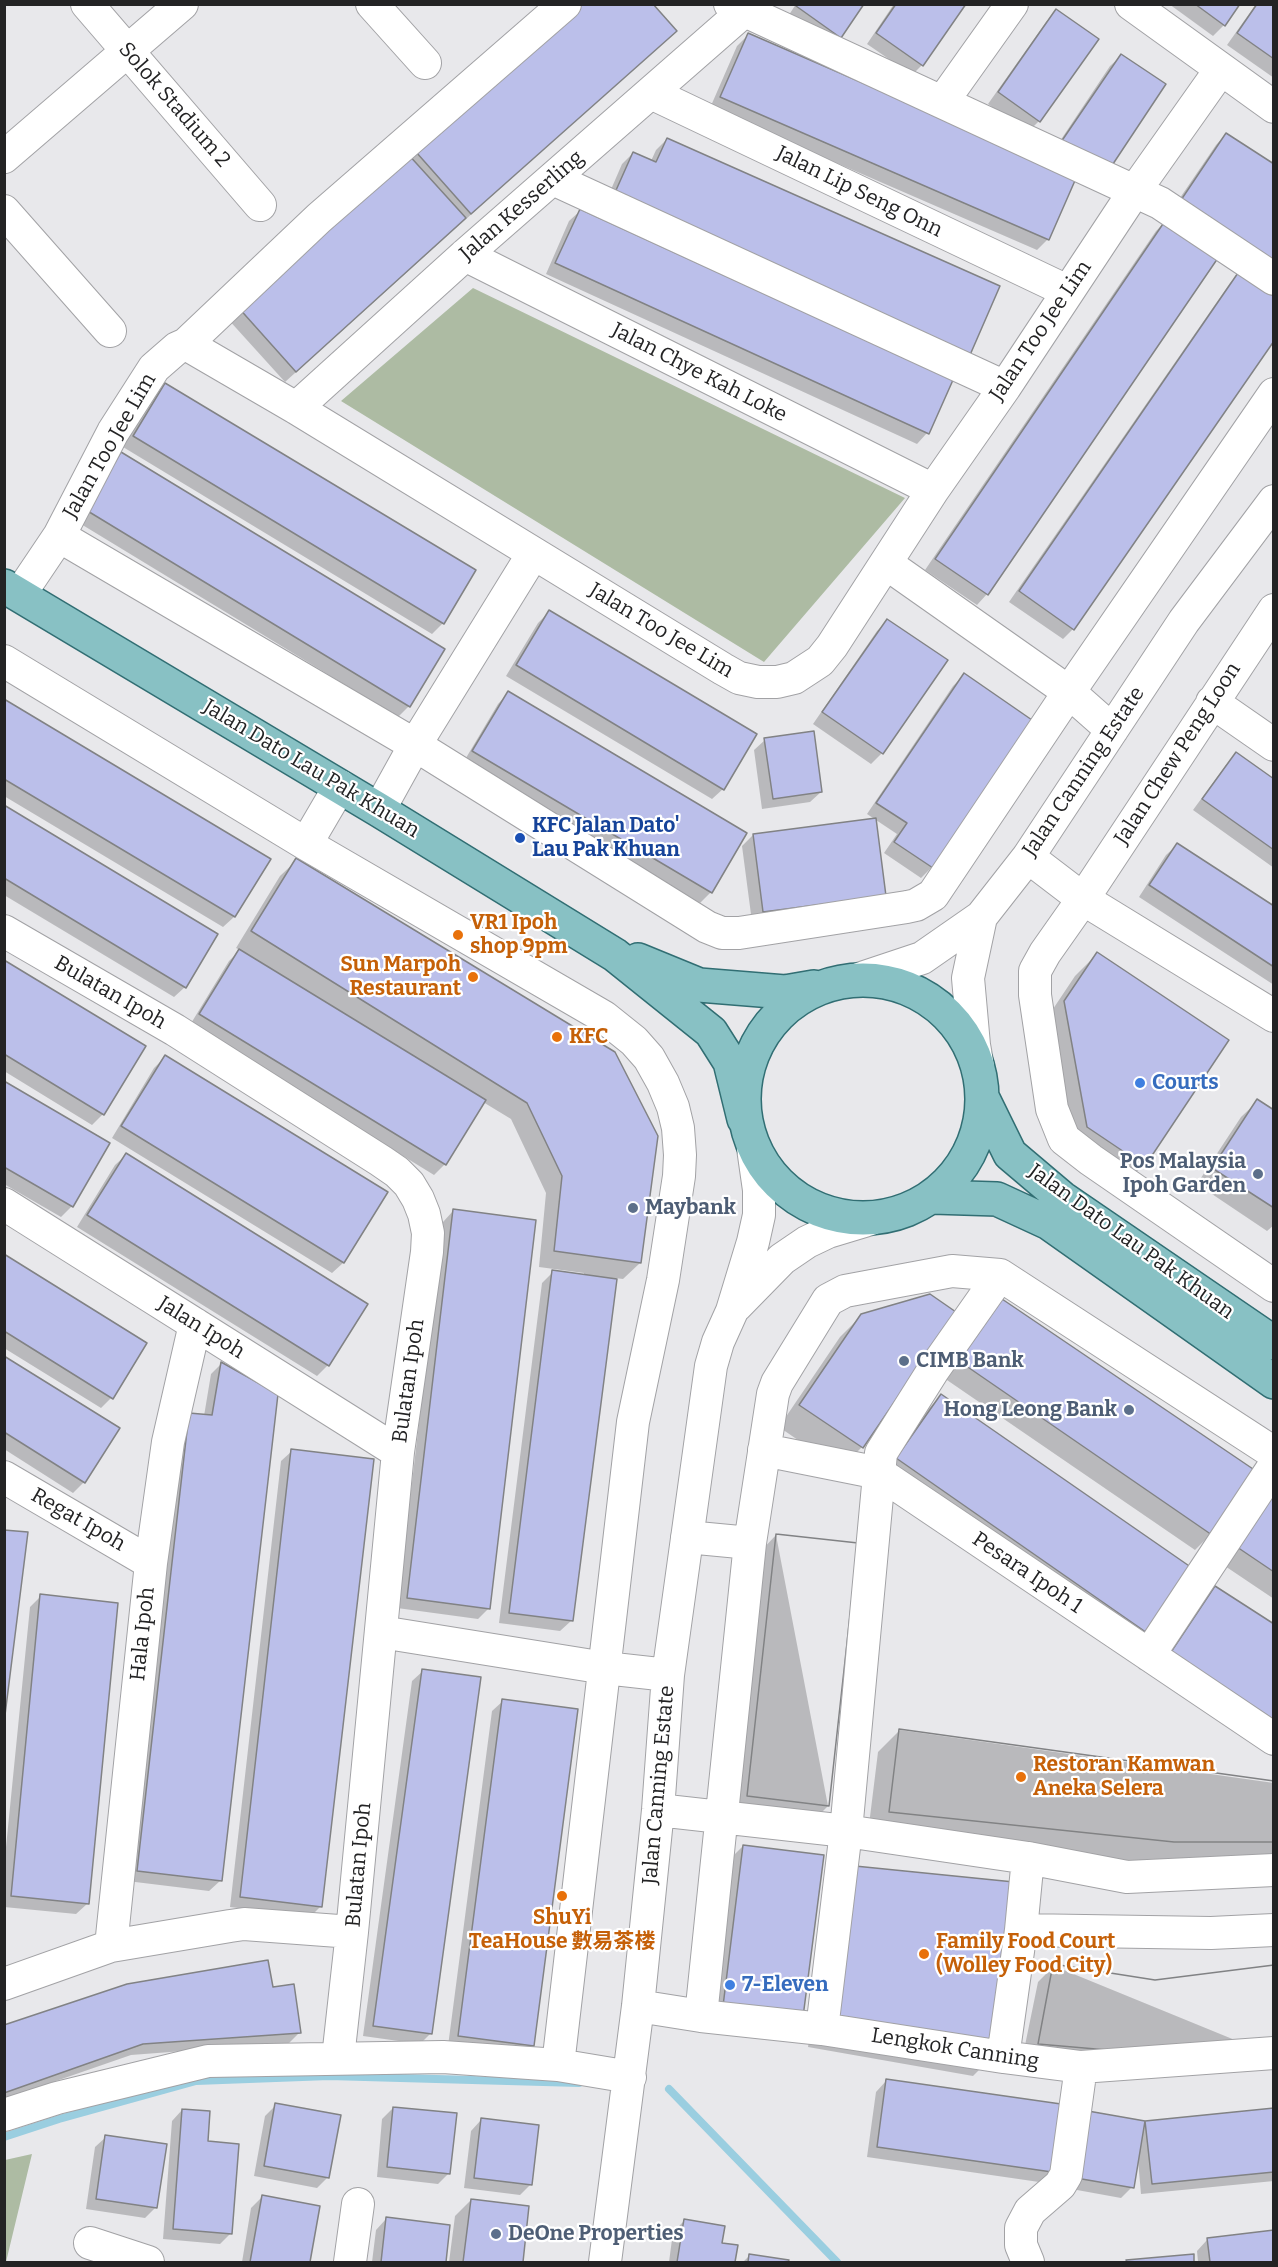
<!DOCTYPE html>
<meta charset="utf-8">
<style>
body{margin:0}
#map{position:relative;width:1278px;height:2267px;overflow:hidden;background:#e8e8eb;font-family:Bitter,serif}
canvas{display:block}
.frame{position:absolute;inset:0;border:6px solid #232324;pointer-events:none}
</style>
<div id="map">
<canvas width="1278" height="2267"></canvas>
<div class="frame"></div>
</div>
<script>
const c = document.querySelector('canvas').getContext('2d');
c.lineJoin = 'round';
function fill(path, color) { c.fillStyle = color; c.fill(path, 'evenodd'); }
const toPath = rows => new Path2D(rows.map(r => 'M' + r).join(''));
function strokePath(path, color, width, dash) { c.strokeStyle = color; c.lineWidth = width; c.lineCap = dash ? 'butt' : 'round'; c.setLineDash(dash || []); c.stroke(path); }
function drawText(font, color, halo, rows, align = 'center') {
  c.font = font + ' Bitter,"Noto Sans SC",serif'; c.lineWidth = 4.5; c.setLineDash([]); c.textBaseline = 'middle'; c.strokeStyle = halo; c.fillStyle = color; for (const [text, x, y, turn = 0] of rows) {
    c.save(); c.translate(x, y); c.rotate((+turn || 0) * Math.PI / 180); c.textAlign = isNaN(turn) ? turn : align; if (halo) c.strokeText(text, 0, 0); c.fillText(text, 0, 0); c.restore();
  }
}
fill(toPath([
 [473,288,905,498,764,662,341,401],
 [32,2154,6,2262,5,2262,5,2160]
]), '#adbba3');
fill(toPath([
 [796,4,862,4,840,37,829,47,787,18],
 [894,4,964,4,922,65,912,75,867,44],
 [1169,4,1238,4,1224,25,1213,36],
 [1256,4,1274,4,1274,78,1227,45],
 [1056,11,1039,121,1028,132,988,104,1046,22],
 [748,35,1048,239,1037,250,710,108,737,46],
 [664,41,285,382,227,318,417,153],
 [1121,56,1164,85,1052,153,1110,66],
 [1226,134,1274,166,1169,214,1216,145],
 [667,139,998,287,603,208,622,164,633,153,651,161,656,150],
 [580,211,951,381,927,433,917,444,546,274,569,221],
 [1167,220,987,594,977,605,925,570,1156,231],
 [1240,272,1073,629,1063,639,1009,602,1230,283],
 [165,385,443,623,432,634,123,447,155,395],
 [121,454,409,706,398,717,76,521,110,465],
 [549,612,723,789,712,799,506,676,538,623],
 [887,621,882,753,871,764,813,724,877,631],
 [964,675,932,867,921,878,884,853,897,834,867,814,953,686],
 [508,693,745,833,711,892,700,903,463,763,498,704],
 [4,701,269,859,234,917,223,927,4,796],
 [765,740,821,792,810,802,762,809,754,750],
 [1236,754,1274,781,1274,868,1193,810,1226,765],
 [4,806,185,987,174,997,4,895],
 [753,835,874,907,752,922,742,846],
 [1177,845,1274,908,1274,985,1139,897,1166,855],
 [297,860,614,1054,640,1263,623,1279,615,1278,571,1621,560,1631,499,1623,542,1283,553,1272,584,1276,584,1273,539,1267,546,1193,511,1119,483,1102,445,1164,434,1175,190,1025,229,961,240,950,236,948,280,876],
 [1097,954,1144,1165,1122,1186,1066,1148,1043,1024,1075,976],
 [4,962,103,1114,92,1125,4,1071],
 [165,1057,386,1192,343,1263,332,1273,112,1138,154,1068],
 [4,1083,72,1206,61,1217,4,1184],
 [1258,1101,1274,1112,1274,1225,1267,1231,1197,1184,1241,1117],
 [126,1155,366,1304,328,1365,317,1376,77,1227,115,1165],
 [453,1211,489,1608,478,1619,397,1608,443,1222],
 [4,1256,111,1398,101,1408,4,1348],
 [1002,1300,1211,1534,1195,1550,944,1378],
 [862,1315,862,1447,840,1469,779,1427,840,1337],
 [4,1357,84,1482,73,1493,4,1449],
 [221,1364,220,1881,209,1891,127,1881,179,1425,204,1416,211,1374],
 [941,1396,1192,1571,1132,1651,881,1475,925,1412],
 [292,1451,321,1906,310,1917,230,1907,281,1461],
 [1274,1487,1274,1599,1219,1562],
 [776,1535,828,1806,812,1822,731,1812,760,1552],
 [1215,1587,1274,1626,1274,1746,1156,1669,1199,1604],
 [41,1596,87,1904,76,1914,4,1907,4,1867,30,1607],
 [423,1671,431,2033,420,2044,363,2036,412,1681],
 [503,1701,533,2045,522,2056,448,2046,492,1711],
 [900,1730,1274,1783,1274,1863,1152,1863,868,1833,878,1752],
 [743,1846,802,2016,707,2022,727,1862],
 [834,1889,995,2054,973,2076,808,2047],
 [1054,1966,1274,2056,1022,2060,1038,1982],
 [271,1989,300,2032,289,2043,131,2055,4,2099,4,2027],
 [886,2081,1057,2172,1046,2183,867,2157,876,2092],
 [276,2105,328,2177,317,2188,254,2176,265,2116],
 [393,2108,449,2173,438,2184,377,2177,382,2119],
 [182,2110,231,2233,220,2244,163,2239,172,2121],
 [1274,2110,1274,2181,1141,2194,1138,2160,1132,2187,1121,2198,1066,2188,1146,2122],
 [481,2120,531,2184,520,2195,464,2188,471,2131],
 [106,2137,156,2207,145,2218,86,2209,95,2147],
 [262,2197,318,2208,308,2262,242,2262,251,2208],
 [471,2200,528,2207,521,2262,449,2262,455,2216],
 [386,2219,448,2226,444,2262,372,2262,376,2230],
 [684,2221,721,2244,737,2247,734,2262,669,2262,673,2232],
 [1274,2232,1274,2262,1198,2262,1197,2251,1207,2240],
 [749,2256,787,2261,787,2262,743,2262],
 [1192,2256,1193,2262,1126,2262,1127,2261]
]), '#0003');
strokePath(toPath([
 [669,2089,837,2262],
 [4,2137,59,2119,196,2081,329,2076,579,2083]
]), '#9acee0', 8);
const building = toPath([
 [582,4,653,4,677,31,471,214,416,152,582,4],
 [797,4,864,4,841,38,796,6,797,4],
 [896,4,966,4,923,66,876,33,896,4],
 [1195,4,1240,4,1225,26,1195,4],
 [1257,4,1274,4,1274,59,1237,33,1257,4],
 [1056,9,1099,39,1040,122,998,92,1056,9],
 [748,33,1077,176,1049,240,720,97,748,33],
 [1121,54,1166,84,1107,173,1061,142,1121,54],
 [1226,133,1274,164,1274,267,1179,203,1226,133],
 [667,138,1000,286,970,355,613,197,633,152,656,162,667,138],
 [407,153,466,218,296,372,237,306,407,153],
 [580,209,953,380,929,434,555,263,580,209],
 [1167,218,1220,255,988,595,935,559,1167,218],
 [1240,270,1274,293,1274,341,1074,630,1019,591,1240,270],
 [165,383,476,570,444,624,133,436,165,383],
 [121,452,445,649,410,707,86,510,121,452],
 [549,610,757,734,724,790,516,665,549,610],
 [887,619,948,660,883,754,822,712,887,619],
 [964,673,1032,720,933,868,894,842,907,823,876,803,964,673],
 [508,691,747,833,712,893,472,751,508,691],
 [4,699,271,859,235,917,4,779,4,699],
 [814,731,822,792,773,799,764,738,814,731],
 [1236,752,1274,779,1274,850,1202,799,1236,752],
 [4,805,218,934,186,988,4,878,4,805],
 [876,818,886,896,763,912,753,834,876,818],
 [1177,843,1274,906,1274,967,1149,885,1177,843],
 [296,858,615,1052,658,1136,641,1263,554,1251,562,1176,527,1103,251,931,296,858],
 [239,949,486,1100,446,1165,199,1014,239,949],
 [1097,952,1229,1040,1145,1166,1087,1127,1064,1001,1097,952],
 [4,960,146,1046,104,1115,4,1054,4,960],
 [165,1055,388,1192,344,1263,121,1126,165,1055],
 [4,1081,110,1143,73,1207,4,1167,4,1081],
 [1257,1099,1274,1110,1274,1208,1212,1168,1257,1099],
 [126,1153,368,1304,329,1366,87,1215,126,1153],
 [453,1209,536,1220,490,1609,407,1598,453,1209],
 [4,1254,147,1343,113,1399,4,1331,4,1254],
 [552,1270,617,1279,573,1621,509,1613,552,1270],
 [930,1294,956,1312,863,1448,799,1405,861,1314,930,1294],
 [1002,1299,1256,1471,1212,1535,959,1361,1002,1299],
 [4,1356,120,1428,85,1483,4,1432,4,1356],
 [221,1362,278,1394,222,1881,137,1871,189,1413,212,1415,221,1362],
 [941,1394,1195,1570,1150,1635,896,1458,941,1394],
 [291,1449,374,1459,322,1907,240,1897,291,1449],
 [1274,1487,1274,1572,1234,1545,1274,1487],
 [4,1530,28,1532,4,1723,4,1530],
 [776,1534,858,1543,829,1806,747,1796,776,1534],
 [776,1534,858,1543,829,1806,747,1796,776,1534],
 [1215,1586,1274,1624,1274,1720,1171,1652,1215,1586],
 [40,1594,118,1603,89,1904,11,1896,40,1594],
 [422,1669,481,1677,432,2034,373,2026,422,1669],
 [502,1699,578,1709,534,2046,458,2036,502,1699],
 [899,1729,1274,1781,1274,1842,1174,1842,889,1812,899,1729],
 [899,1729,1274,1781,1274,1842,1174,1842,889,1812,899,1729],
 [743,1845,824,1855,803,2017,723,2006,743,1845],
 [855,1866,1014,1882,996,2055,829,2026,855,1866],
 [268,1960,273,1987,294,1984,301,2033,143,2044,4,2093,4,2025,127,1984,268,1960],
 [1053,1964,1155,1980,1274,1965,1274,2042,1154,2054,1038,2044,1053,1964],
 [1053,1964,1155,1980,1274,1965,1274,2042,1154,2054,1038,2044,1053,1964],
 [886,2079,1068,2105,1059,2173,877,2147,886,2079],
 [275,2103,341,2115,329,2178,264,2166,275,2103],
 [393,2107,457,2113,450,2174,387,2167,393,2107],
 [1274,2108,1274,2172,1152,2184,1145,2121,1274,2108],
 [182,2109,210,2111,208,2141,239,2144,232,2234,173,2229,182,2109],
 [1088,2111,1145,2121,1134,2188,1076,2178,1088,2111],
 [481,2118,539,2125,532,2185,474,2178,481,2118],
 [105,2135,167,2144,157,2208,96,2199,105,2135],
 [262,2195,320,2206,310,2262,250,2262,262,2195],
 [471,2199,529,2206,523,2262,463,2262,471,2199],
 [386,2217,450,2225,446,2262,381,2262,386,2217],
 [684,2219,725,2226,722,2243,738,2245,735,2262,677,2262,684,2219],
 [1274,2230,1274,2262,1210,2262,1207,2238,1274,2230],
 [749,2254,789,2260,788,2262,748,2262,749,2254],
 [1194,2254,1194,2262,1127,2262,1126,2260,1194,2254]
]);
fill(building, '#bbbfea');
strokePath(building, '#818284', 1.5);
const minor = toPath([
 [87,4,260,205],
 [372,4,425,63],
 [730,4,1160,203,1274,279],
 [1131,4,1274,107],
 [651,93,1067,291],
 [943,101,1012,4],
 [4,157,182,4],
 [553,179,1005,387],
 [4,211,110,331],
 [465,255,933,490],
 [186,344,296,408,723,669,739,678,758,682,777,682,794,678,820,661,832,646,933,490,1005,387,1134,192,1221,69],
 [296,408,465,255,744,11,749,4],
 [59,536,415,745,707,927,722,933,739,933,907,907,916,905,933,895,1069,692,1274,394],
 [887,564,1069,692,1112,730],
 [20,594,59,536,113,432,154,368,177,348,186,344,319,218,565,4],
 [1274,610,1083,899,1045,953,1035,971,1035,995,1052,1109,1064,1139,1091,1160,1274,1286],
 [4,661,306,844,604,1017,634,1041,649,1058,663,1083,673,1107,678,1128,680,1155,679,1176,663,1280,633,1422,558,2065],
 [1212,702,1274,745],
 [379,810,415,745,533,554],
 [306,844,340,786],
 [1028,857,1083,899,1274,1016],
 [4,931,175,1030,381,1161,397,1172,409,1184,418,1199,424,1214,428,1233,427,1252,398,1452,352,1932,338,2058],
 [859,979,922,958,981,917],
 [978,1067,974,1045,968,978,981,917,1028,857,1184,621,1274,501],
 [4,1204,398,1452],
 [736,1306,782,1259,807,1242,828,1232,871,1219],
 [764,1450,879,1473,1274,1739],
 [4,1477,151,1563],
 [687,1537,750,1543],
 [381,1632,605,1668,668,1675],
 [1149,1655,1274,1466],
 [658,1810,846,1831,1028,1858,1127,1877,1274,1870],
 [1021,1930,1211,1933,1274,1930],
 [111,1946,151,1563,168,1442,195,1324],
 [4,1984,111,1946,230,1926,244,1924,352,1932],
 [638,2006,701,2016,822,2029,1003,2057,1081,2067,1274,2053],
 [701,2016,750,1543,773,1394,777,1383,828,1300,845,1291,952,1271,1000,1275,1274,1453],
 [822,2029,846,1831,881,1453,934,1369,1000,1275],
 [1003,2057,1021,1930,1028,1858],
 [4,2115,57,2098,208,2061,443,2057,558,2065,630,2077],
 [90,2243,148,2262],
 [350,2262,358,2204],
 [605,2262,638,2006,658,1810,668,1675,711,1366,718,1342,732,1311,753,1242,759,1215,759,1190,753,1148],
 [1028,2262,1021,2245,1021,2228,1030,2211,1060,2185,1066,2175,1081,2067]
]);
const major = toPath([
 [4,586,379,810,615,955,711,1032,730,1062,744,1119],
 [638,960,699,985,785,992,814,987],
 '744 1099a119 119 0 1 1 238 0a119 119 0 1 1-238 0Z',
 [983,1099,1010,1154,1062,1198,1274,1343],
 [933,1197,997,1199,1049,1223,1274,1382]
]);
strokePath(minor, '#a2a2a5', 34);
strokePath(major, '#316e73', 36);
strokePath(minor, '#fff', 32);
strokePath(major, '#88c1c4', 33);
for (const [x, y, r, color] of [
 [520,838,6,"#1a4fb4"],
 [458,935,6,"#e8710a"],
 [473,977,6,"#e8710a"],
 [557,1037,6,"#e8710a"],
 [1140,1083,6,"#3f7fe0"],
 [1258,1174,6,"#5c6f8a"],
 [633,1208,6,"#5c6f8a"],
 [904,1361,6,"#5c6f8a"],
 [1129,1410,6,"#5c6f8a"],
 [1021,1777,6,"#e8710a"],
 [562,1896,6,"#e8710a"],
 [924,1954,6,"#e8710a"],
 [730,1985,6,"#3f7fe0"],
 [496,2234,6,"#5c6f8a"]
]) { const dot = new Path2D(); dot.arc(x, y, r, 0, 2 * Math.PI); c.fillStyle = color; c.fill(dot); strokePath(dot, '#fff', 2); }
drawText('21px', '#232324', '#fff', [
 ["Solok Stadium 2",174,105,49],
 ["Jalan Lip Seng Onn",859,192,26],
 ["Jalan Kesserling",522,206,-41],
 ["Jalan Too Jee Lim",1041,331,-56],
 ["Jalan Chye Kah Loke",699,373,27],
 ["Jalan Too Jee Lim",110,446,-60],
 ["Jalan Too Jee Lim",661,631,31],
 ["Jalan Chew Peng Loon",1178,754,-57],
 ["Jalan Dato Lau Pak Khuan",311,769,31],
 ["Jalan Canning Estate",1084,772,-56],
 ["Bulatan Ipoh",110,993,30],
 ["Jalan Dato Lau Pak Khuan",1131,1242,36],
 ["Jalan Ipoh",201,1328,32],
 ["Bulatan Ipoh",409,1381,-82],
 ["Regat Ipoh",78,1520,30],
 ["Pesara Ipoh 1",1027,1573,34],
 ["Hala Ipoh",143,1634,-84],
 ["Jalan Canning Estate",659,1785,-85],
 ["Bulatan Ipoh",359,1865,-85],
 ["Lengkok Canning",955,2049,9]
]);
drawText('bold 21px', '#164399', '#fff', [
 ["KFC Jalan Dato'",532,826],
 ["Lau Pak Khuan",532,850]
], 'left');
drawText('bold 21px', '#c56008', '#fff', [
 ["VR1 Ipoh",470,923],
 ["shop 9pm",470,947],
 ["Sun Marpoh",461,965,"right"],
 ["Restaurant",461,989,"right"],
 ["KFC",569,1037],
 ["Restoran Kamwan",1033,1765],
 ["Aneka Selera",1033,1789],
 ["ShuYi",562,1918,"center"],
 ["TeaHouse 數易茶楼",562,1942,"center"],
 ["Family Food Court",936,1942],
 ["(Wolley Food City)",936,1966]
], 'left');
drawText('bold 21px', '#366cbe', '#fff', [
 ["Courts",1152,1083],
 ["7-Eleven",742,1985]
], 'left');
drawText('bold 21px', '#4e5e75', '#fff', [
 ["Pos Malaysia",1246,1162,"right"],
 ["Ipoh Garden",1246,1186,"right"],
 ["Maybank",645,1208],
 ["CIMB Bank",916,1361],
 ["Hong Leong Bank",1117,1410,"right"],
 ["DeOne Properties",508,2234]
], 'left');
</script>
